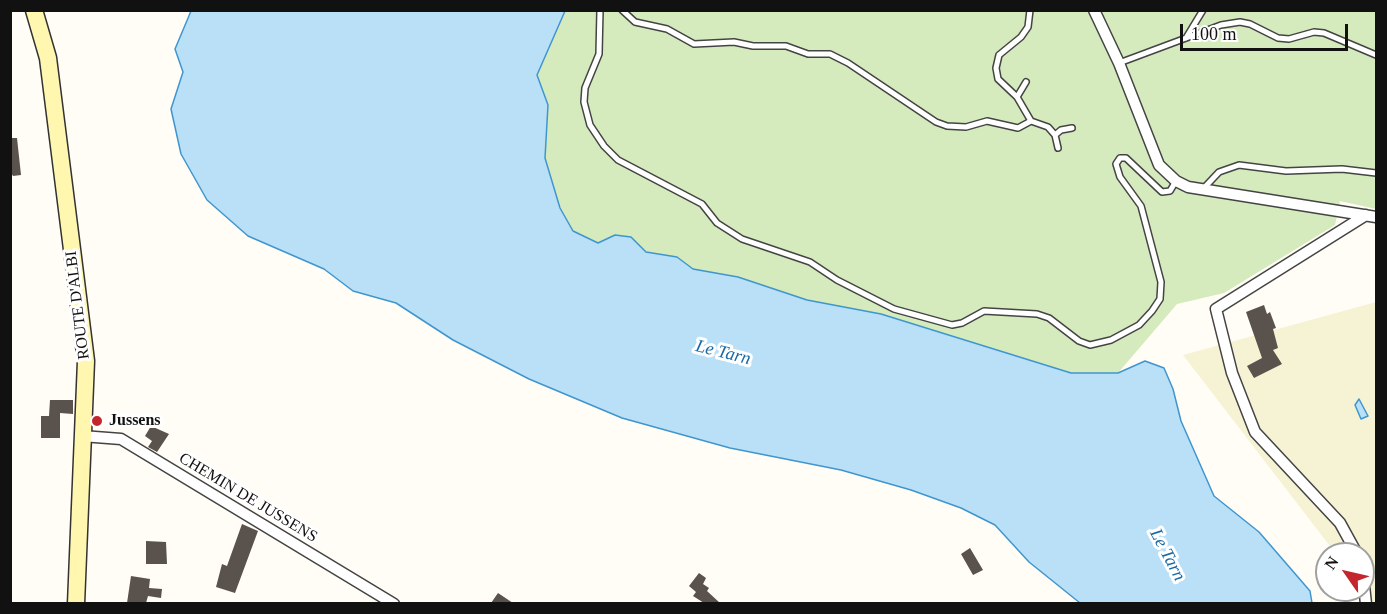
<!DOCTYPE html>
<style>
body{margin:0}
#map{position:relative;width:1387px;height:614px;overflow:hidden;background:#fffdf5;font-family:"Times New Roman",serif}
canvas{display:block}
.frame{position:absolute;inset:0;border:12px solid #111;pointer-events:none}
.north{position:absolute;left:1315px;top:542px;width:60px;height:60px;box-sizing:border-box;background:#fff;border:2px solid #a0a0a0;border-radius:50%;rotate:304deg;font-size:16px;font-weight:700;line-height:24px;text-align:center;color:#111}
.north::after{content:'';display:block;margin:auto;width:21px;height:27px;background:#c4262e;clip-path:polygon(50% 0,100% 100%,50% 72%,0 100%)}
.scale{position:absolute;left:1180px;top:24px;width:168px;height:27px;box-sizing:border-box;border:3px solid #111;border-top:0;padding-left:8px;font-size:18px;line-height:21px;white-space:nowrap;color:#111;-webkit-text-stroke:4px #fff;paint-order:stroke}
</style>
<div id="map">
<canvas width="1387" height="614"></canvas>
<div class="frame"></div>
<div class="north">N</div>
<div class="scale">100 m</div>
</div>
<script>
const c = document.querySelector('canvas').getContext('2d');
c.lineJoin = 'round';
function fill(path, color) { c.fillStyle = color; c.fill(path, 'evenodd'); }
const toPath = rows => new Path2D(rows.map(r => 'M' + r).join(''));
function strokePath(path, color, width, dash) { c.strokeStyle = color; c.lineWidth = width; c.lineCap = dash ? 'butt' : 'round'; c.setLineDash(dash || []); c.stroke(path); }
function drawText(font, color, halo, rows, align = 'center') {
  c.font = font + ' "Times New Roman",serif'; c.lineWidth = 6; c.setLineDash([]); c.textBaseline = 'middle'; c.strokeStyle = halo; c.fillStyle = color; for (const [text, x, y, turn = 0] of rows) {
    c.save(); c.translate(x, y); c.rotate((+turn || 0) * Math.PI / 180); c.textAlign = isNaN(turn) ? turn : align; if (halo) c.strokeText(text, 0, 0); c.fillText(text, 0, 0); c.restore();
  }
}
fill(toPath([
 [1376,302,1376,603,1374,603,1363,590,1363,554,1336,554,1183,355]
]), '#f6f3d4');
fill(toPath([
 [565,11,1376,11,1376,209,1340,201,1335,225,1224,293,1177,304,1118,373,1071,373,881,314,807,300,738,277,693,269,677,257,646,252,631,237,615,235,598,243,573,231,560,208,545,158,548,105,537,75]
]), '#d5ebbd');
const water = toPath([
 [191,11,565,11,537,75,548,105,545,158,560,208,573,231,598,243,615,235,631,237,646,252,677,257,693,269,738,277,807,300,881,314,1071,373,1118,373,1145,361,1164,368,1173,389,1181,421,1214,496,1259,532,1310,591,1312,603,1080,603,1029,562,995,525,961,508,911,490,841,470,730,448,622,418,529,379,453,340,396,303,353,291,324,269,248,236,207,200,181,154,171,109,183,72,175,49,191,11],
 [1359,399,1368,416,1361,419,1355,405,1359,399]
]);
fill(water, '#b9e0f7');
strokePath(water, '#3f96cf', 1.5);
fill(toPath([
 [10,138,17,138,21,175,13,176,10,171],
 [1264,305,1267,314,1270,312,1276,328,1273,329,1278,348,1273,350,1282,364,1254,378,1247,366,1262,358,1246,312],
 [50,400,73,400,73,414,60,413,60,438,41,438,41,416,49,416],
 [151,426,169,434,157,452,148,447,152,441,145,436],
 [242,524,258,531,235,593,216,587,222,564,227,566],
 [146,541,166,542,167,564,146,564],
 [970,548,983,570,973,575,961,554],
 [699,573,706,578,703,584,709,588,707,591,720,603,704,603,693,596,696,592,689,586],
 [131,576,150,579,149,588,162,589,161,598,148,596,146,603,127,603],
 [498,593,513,603,491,603]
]), '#5a524d');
const lane = toPath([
 [600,10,599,54,585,88,584,102,590,125,604,146,618,160,702,204,717,223,742,239,810,262,837,280,894,309,952,325,962,323,984,311,1037,314,1049,318,1079,341,1090,345,1111,340,1139,325,1152,311,1160,299,1161,282,1141,206,1120,177,1116,164,1120,158,1126,158,1162,192,1170,191,1176,181],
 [622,10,635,22,667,29,694,44,734,42,753,46,786,46,808,54,830,54,848,63,936,122,947,126,966,127,987,121,1018,128,1031,121,1048,127,1055,135,1058,148],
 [1030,10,1028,27,1021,37,999,55,996,68,998,79,1017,97,1031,121],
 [1186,38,1203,10],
 [1119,63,1221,25,1240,22,1250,24,1278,38,1289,39,1314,32,1324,33,1376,55],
 [1017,97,1026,82],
 [1055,135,1061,130,1072,128],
 [1203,189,1219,172,1239,165,1286,171,1342,169,1376,173]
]);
const street = toPath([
 [1094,10,1119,63,1159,165,1176,181,1188,187,1376,217],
 [82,436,121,439,394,604],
 [1357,554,1340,523,1255,432,1232,373,1216,309,1366,215],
 [1363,576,1366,604]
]);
const secondary = toPath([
 [34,10,48,58,86,361,76,604]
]);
strokePath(lane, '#444', 8);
strokePath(street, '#444', 13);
strokePath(secondary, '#333', 19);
strokePath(lane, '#fff', 5);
strokePath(street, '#fff', 10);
strokePath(secondary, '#fff6b0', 16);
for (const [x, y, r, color] of [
 [97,421,6,"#c4262e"]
]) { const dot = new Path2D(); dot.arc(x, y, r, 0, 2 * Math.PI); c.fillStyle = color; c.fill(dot); strokePath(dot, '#fff', 2); }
drawText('16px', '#111', '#fff', [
 ["ROUTE D'ALBI",78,305,-97],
 ["CHEMIN DE JUSSENS",248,498,31]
]);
drawText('bold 16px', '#111', '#fff', [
 ["Jussens",109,421]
], 'left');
drawText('italic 18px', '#1768a6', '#fff', [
 ["Le Tarn",723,353,14],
 ["Le Tarn",1167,555,62]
]);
</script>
